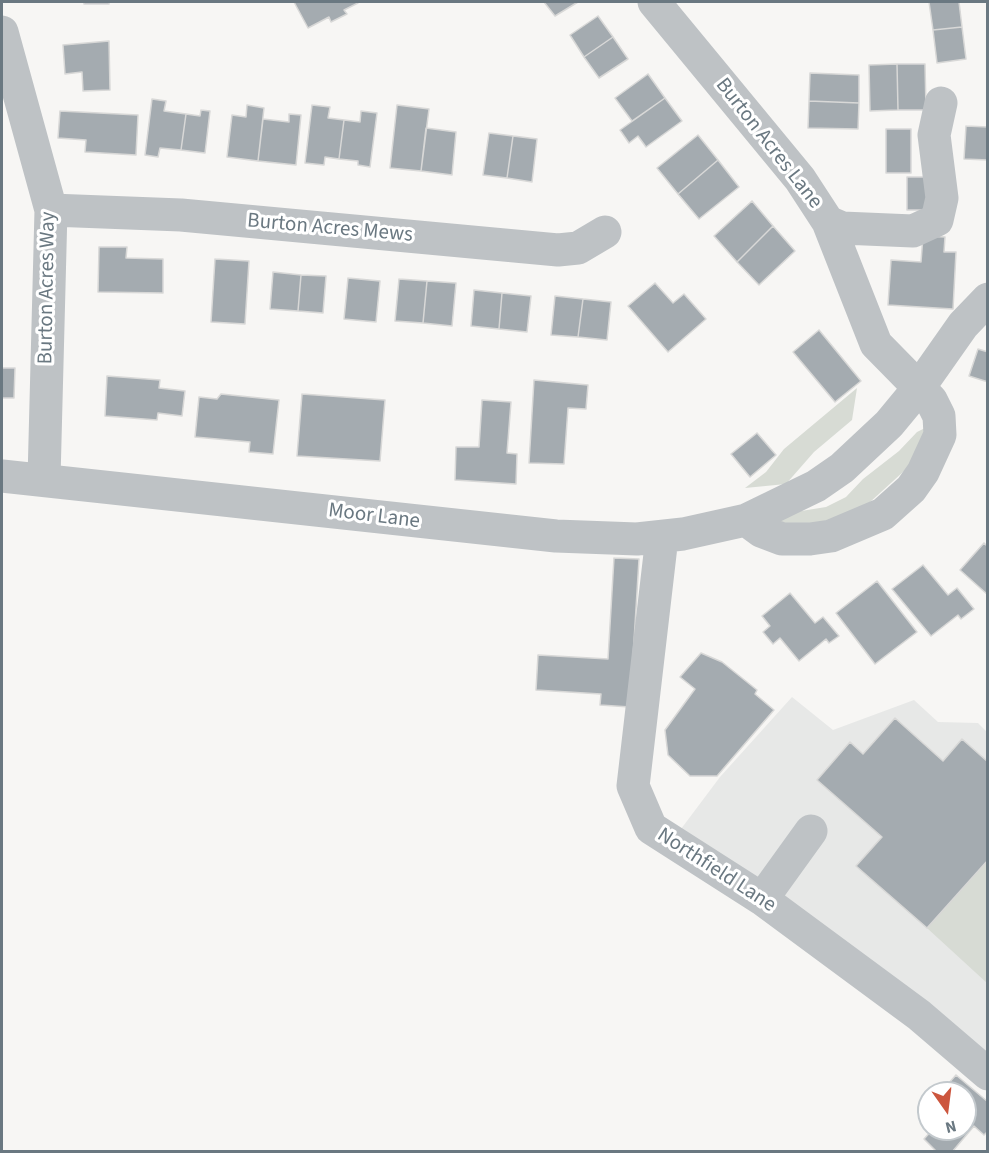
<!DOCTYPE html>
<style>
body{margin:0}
#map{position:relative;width:989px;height:1153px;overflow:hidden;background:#f7f6f4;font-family:"Source Sans 3",sans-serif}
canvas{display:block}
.frame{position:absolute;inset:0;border:3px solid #6a7881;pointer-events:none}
.north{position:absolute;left:917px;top:1081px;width:60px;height:60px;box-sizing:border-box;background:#fff;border:2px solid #c3c9cd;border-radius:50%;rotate:166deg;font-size:16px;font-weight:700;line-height:24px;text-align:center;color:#6a7881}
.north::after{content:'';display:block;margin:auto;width:21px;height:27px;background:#cc563e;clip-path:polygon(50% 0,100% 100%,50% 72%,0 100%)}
</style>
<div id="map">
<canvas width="989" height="1153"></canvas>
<div class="frame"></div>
<div class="north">N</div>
</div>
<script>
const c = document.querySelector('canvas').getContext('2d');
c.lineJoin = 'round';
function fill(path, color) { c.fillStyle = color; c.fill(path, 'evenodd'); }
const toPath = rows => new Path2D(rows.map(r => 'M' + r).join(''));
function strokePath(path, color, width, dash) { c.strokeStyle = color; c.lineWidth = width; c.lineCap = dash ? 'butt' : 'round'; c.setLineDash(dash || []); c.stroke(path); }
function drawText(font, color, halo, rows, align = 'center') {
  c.font = font + ' "Source Sans 3",sans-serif'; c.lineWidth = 6; c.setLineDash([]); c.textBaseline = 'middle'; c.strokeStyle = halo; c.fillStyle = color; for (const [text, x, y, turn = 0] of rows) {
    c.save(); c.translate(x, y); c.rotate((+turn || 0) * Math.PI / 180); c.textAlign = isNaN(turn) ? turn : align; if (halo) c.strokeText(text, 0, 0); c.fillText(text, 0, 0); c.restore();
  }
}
fill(toPath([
 [792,697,833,730,914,700,938,722,978,723,988,733,987,1061,681,829,720,777]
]), '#e7e8e7');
fill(toPath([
 [857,388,852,420,814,452,786,484,745,488,766,472,784,449],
 [929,426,914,462,847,523,767,526,795,512,826,507,846,497,863,479,899,451,917,432],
 [987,860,987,983,927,928]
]), '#d7dbd4');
const building = toPath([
 [84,2,109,2,109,4,84,4,84,2],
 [294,2,357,2,358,3,344,10,347,14,331,22,329,17,308,28,294,2],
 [544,2,578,2,555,16,544,2],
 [929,2,959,2,962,27,933,30,929,2],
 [598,16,613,37,584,57,570,35,598,16],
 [962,27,966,59,937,63,933,30,962,27],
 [613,37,628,59,599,78,584,57,613,37],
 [109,41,110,90,83,91,82,72,65,74,63,45,109,41],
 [897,64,898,110,870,111,869,65,897,64],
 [897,64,925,64,926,110,898,110,897,64],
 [810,73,859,75,859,103,809,101,810,73],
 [648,74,665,98,632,121,615,98,648,74],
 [665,98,682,121,646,147,638,136,629,143,620,130,665,98],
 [152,99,166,101,164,111,186,114,181,150,160,148,158,157,145,155,152,99],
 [809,101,859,103,858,129,808,128,809,101],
 [247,105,264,108,258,161,227,157,232,115,246,117,247,105],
 [312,105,330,107,328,118,344,120,339,159,325,157,324,165,305,163,312,105],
 [397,105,429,109,421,171,390,168,397,105],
 [201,110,210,111,205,153,181,150,186,114,200,116,201,110],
 [60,111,138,115,136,155,85,152,86,140,58,138,60,111],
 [361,111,377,113,370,167,358,165,358,161,339,159,344,120,360,122,361,111],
 [289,114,301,115,296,165,258,161,263,119,289,122,289,114],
 [966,126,988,127,988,160,964,159,966,126],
 [426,128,456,132,452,175,421,171,426,128],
 [886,129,911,129,911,173,886,173,886,129],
 [489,133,513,136,507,178,483,175,489,133],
 [698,135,718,160,678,194,657,168,698,135],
 [513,136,537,139,532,182,507,178,513,136],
 [718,160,739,187,699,219,678,194,718,160],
 [907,177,935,177,934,210,907,210,907,177],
 [752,201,773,226,737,262,714,236,752,201],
 [773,226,795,251,759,285,737,262,773,226],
 [923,236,945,237,944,252,956,252,953,309,888,305,891,260,921,262,923,236],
 [99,247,127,247,126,258,163,259,163,293,98,292,99,247],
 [215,259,249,261,245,324,211,322,215,259],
 [273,272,301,275,298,311,270,309,273,272],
 [301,275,326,276,323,313,298,311,301,275],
 [348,278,380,281,376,322,344,319,348,278],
 [399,279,427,281,423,323,395,321,399,279],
 [427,281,456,283,452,326,423,323,427,281],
 [655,283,673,303,684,294,706,319,668,352,628,306,655,283],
 [474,290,502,293,499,329,471,326,474,290],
 [502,293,531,296,527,332,499,329,502,293],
 [555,296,583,299,578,337,551,335,555,296],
 [583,299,611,302,607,340,578,337,583,299],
 [819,330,861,381,835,402,793,352,819,330],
 [978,349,988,352,988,382,969,376,978,349],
 [2,368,15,368,14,398,2,398,2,368],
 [107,376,160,380,159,388,185,391,182,416,158,413,157,420,105,416,107,376],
 [534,380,588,385,586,409,568,408,564,464,529,463,534,380],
 [221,394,279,400,273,454,249,452,250,442,195,437,199,397,217,399,221,394],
 [302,394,385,400,380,461,297,456,302,394],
 [482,400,511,402,507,453,517,454,516,484,455,480,456,447,479,447,482,400],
 [757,433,776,455,750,477,731,454,757,433],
 [984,543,988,547,988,595,960,570,984,543],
 [614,558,639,559,630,707,600,705,601,694,536,690,538,655,608,659,614,558],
 [923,565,948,595,957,588,974,609,961,619,958,615,931,636,892,589,923,565],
 [877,581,917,632,875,664,836,613,877,581],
 [790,593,815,623,823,617,839,636,829,643,826,639,799,661,780,638,773,644,763,632,770,626,762,616,790,593],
 [701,653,722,662,757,690,755,694,774,710,717,776,690,776,668,755,665,730,695,689,680,677,701,653],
 [895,718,943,761,962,739,988,762,988,860,927,928,856,866,882,837,817,780,850,742,863,754,895,718],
 [956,1075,988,1102,988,1131,984,1135,974,1126,952,1152,937,1152,924,1139,933,1129,965,1129,965,1093,940,1093,956,1075]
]);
fill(building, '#a4abb0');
strokePath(building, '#d8d8d7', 1.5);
strokePath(toPath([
 [654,2,800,179,828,222,876,344,931,400,939,416,940,435,923,472,911,489,883,514,831,536,810,539,782,539,761,531,746,520],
 [2,32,51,210,44,479],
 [51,210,181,215,558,250,578,248,605,232],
 [828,222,842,228,913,231,937,220,942,198,934,135,941,103],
 [2,476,556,536,637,539,683,534,746,520,816,486,842,468,889,424,918,389,963,325,988,299],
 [662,537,633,786,651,828,762,899,919,1015,988,1074],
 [762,899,811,831]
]), '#bec2c5', 33);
drawText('21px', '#6a7881', '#fff', [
 ["Burton Acres Lane",768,144,52],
 ["Burton Acres Mews",330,229,5],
 ["Burton Acres Way",48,288,-89],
 ["Moor Lane",374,517,7],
 ["Northfield Lane",716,871,33]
]);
</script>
